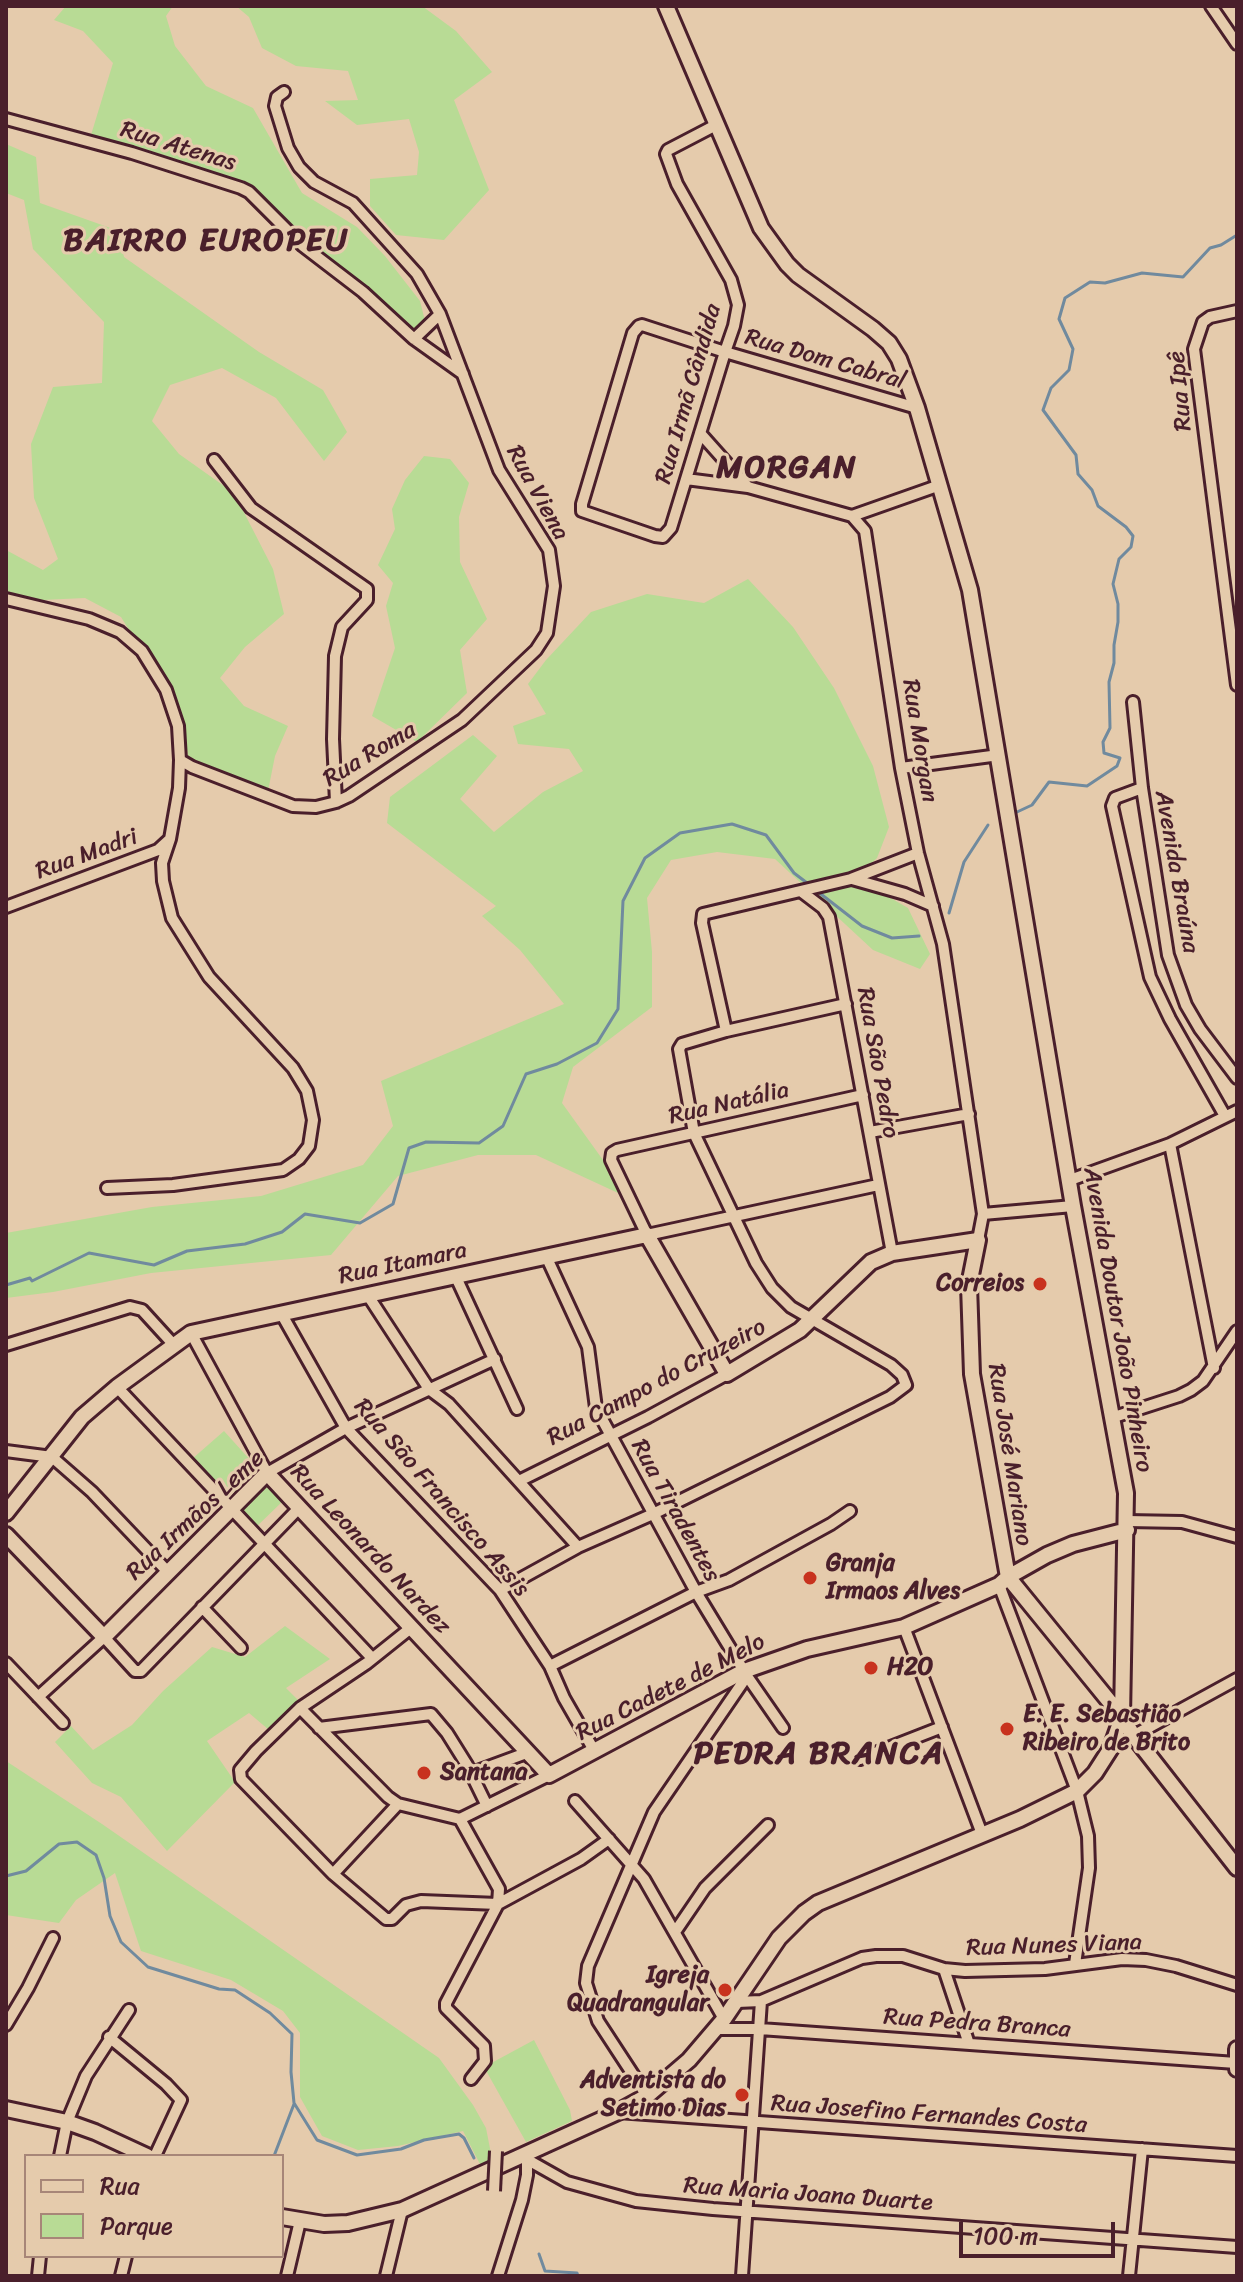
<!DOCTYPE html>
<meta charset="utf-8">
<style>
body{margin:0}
#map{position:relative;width:1243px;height:2282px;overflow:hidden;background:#e5cbac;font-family:Sriracha,sans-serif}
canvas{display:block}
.frame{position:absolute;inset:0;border:8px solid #4a1f2b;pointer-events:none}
.legend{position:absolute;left:24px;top:2154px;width:260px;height:104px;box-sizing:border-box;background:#e5cbac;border:2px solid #a78678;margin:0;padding:10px 14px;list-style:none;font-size:24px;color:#4a1f2b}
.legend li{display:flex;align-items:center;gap:16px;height:40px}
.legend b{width:40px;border:2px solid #a78678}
.scale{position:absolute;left:959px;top:2222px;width:156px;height:36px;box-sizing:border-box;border:4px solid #4a1f2b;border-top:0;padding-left:10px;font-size:24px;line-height:28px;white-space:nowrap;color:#4a1f2b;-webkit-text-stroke:6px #e5cbac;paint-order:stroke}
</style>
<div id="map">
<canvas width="1243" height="2282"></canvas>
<div class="frame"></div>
<ul class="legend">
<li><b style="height:10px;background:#e5cbac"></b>Rua</li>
<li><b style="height:22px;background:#b8db95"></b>Parque</li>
</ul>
<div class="scale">100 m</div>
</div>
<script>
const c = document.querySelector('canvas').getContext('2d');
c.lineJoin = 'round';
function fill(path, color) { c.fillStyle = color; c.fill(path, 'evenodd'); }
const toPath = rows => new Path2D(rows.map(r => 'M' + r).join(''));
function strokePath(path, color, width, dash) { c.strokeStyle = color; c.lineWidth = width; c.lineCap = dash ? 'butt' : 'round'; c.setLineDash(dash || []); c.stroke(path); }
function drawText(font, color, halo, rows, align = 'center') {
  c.font = font + ' Sriracha,sans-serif'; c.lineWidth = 6; c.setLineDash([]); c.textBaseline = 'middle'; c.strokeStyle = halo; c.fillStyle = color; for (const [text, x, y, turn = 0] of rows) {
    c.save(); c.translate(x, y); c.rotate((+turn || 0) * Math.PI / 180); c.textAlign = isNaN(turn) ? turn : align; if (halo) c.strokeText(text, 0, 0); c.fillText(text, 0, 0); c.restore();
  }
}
fill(toPath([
 [66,6,173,6,166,16,175,46,206,86,253,108,302,193,357,227,385,256,420,301,425,321,420,332,401,327,359,291,294,245,234,180,91,135,113,63,83,31,54,20],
 [236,6,422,6,456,31,492,72,454,100,489,190,444,240,396,235,370,206,370,179,417,175,419,152,409,119,357,125,325,101,358,100,348,71,296,66,262,48,249,17],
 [6,144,36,157,40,203,119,231,124,257,259,352,323,390,347,432,324,461,276,398,222,368,170,385,152,421,179,454,234,493,273,569,284,614,245,647,220,678,244,706,288,726,275,756,267,796,190,769,182,715,121,617,85,598,42,600,6,593,6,550,43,570,58,559,34,498,31,444,53,387,102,383,104,322,33,249,24,200,6,193],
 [424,456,450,459,469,483,459,517,460,562,487,619,460,650,467,693,417,742,372,716,395,648,386,606,393,583,378,565,395,529,392,509,405,480],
 [748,579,793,627,834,688,873,766,889,827,877,858,856,878,908,908,930,954,920,969,873,950,775,859,717,852,671,860,647,898,652,952,652,1007,573,1067,562,1103,631,1199,536,1155,478,1155,398,1176,331,1255,151,1273,53,1292,6,1298,6,1233,152,1207,261,1196,363,1165,393,1126,381,1081,564,1004,520,950,482,916,496,906,387,823,390,797,473,735,497,756,460,799,494,832,543,792,583,771,569,749,518,744,513,726,546,714,528,684,546,660,591,612,647,594,704,603],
 [224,1431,261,1472,230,1499,192,1459],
 [270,1485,284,1500,253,1530,238,1511],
 [285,1626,330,1659,286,1688,298,1700,269,1730,249,1713,207,1741,235,1782,167,1851,121,1797,92,1783,55,1742,71,1726,93,1750,132,1725,163,1691,212,1647,245,1657],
 [6,1761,102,1824,439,2058,473,2105,486,2128,493,2164,482,2168,463,2131,398,2146,358,2150,322,2136,300,2097,300,2033,283,2011,231,1980,141,1951,115,1873,76,1900,59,1923,6,1915],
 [534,2040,570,2110,572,2121,526,2142,484,2067]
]), '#b8db95');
strokePath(toPath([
 [1237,188,1237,203],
 [1017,812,1032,805,1049,782,1087,786,1117,766,1120,758,1104,753,1103,742,1110,728,1109,682,1114,663,1114,645,1118,622,1118,604,1113,584,1119,559,1131,547,1133,536,1126,527,1098,506,1092,490,1078,474,1076,455,1043,410,1051,388,1069,370,1073,349,1059,319,1065,298,1090,282,1105,283,1142,273,1183,277,1210,248,1221,245,1237,235],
 [817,891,862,926,892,938,919,936],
 [949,913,964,862,988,825],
 [6,1285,30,1278,32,1281,89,1253,154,1265,187,1251,245,1244,282,1232,305,1214,360,1223,393,1204,409,1148,426,1142,479,1143,503,1126,526,1074,557,1064,597,1043,618,1009,623,901,645,858,680,833,732,824,766,835,794,873,811,886],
 [6,1876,26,1871,59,1844,77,1842,96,1855,104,1878,110,1916,121,1942,148,1967,219,1989,235,1990,270,2013,292,2034,291,2072,294,2103,317,2140,357,2155,401,2149,424,2140,459,2134,464,2138,474,2158],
 [274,2156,294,2104],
 [539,2254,545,2271,577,2273,578,2276]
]), '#708a9e', 3);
const street = toPath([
 [1211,6,1237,44],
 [6,119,132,153,241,188,249,192,303,246,363,292,414,339,463,374],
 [716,125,668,150,666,154,677,184,731,280,738,305,734,326,725,352,671,528,663,537,655,536,582,511,582,504,633,333,639,326,642,325,725,352,917,408],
 [1237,311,1210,317,1203,322,1194,349,1237,685],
 [414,339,440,314],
 [700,433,748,487,852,516,940,485],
 [214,460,251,508,367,589,367,600,342,627,335,656,333,739,336,802],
 [686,479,748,487],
 [852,516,865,531,901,768,918,853,943,944,983,1214,978,1240],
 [6,599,89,619,120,632,142,651,166,690,178,726,180,760,179,788,170,839,158,850,6,907],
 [1133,702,1142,788,1168,955,1186,1005,1200,1029,1237,1078],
 [180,760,192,767,293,806,316,807,336,802,349,796,462,720,536,650,547,633,554,586,549,550,499,470,440,314,417,274,353,203,314,182,299,167,288,148,275,106,277,97,284,92],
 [901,768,999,755],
 [1142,788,1115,798,1112,806,1150,977,1170,1019,1225,1116],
 [852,879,905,894,933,906],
 [802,892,823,908,829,917,892,1253],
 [726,1031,702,923,703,914,851,879,918,853],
 [863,1095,617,1150,612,1153,611,1160,647,1235,878,1185],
 [870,1132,969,1114],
 [1170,1144,1214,1368],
 [1070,1180,1170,1144,1237,1111],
 [107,1188,173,1185,283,1170,299,1159,309,1146,313,1120,307,1091,293,1068,209,977,172,918,163,881,162,863,170,839],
 [983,1214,1073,1206],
 [546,1256,588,1347,596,1408,696,1592,747,1676,783,1728],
 [455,1275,517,1409],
 [367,1294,429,1389,449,1404,578,1547],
 [281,1313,346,1428,500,1590,550,1666,564,1698,595,1752],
 [191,1333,267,1473,346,1428,495,1359],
 [6,1345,130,1307,142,1310,173,1344],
 [117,1387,372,1658],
 [1111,1418,1179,1396,1191,1390,1203,1381,1237,1331],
 [6,1451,52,1457,92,1492,167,1571],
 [519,1481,648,1417,727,1374],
 [1127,1521,1182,1522,1237,1537],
 [999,1585,1077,1791,1088,1836,1089,1868,1075,1964],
 [500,1590,578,1547,653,1514,890,1397,906,1385,902,1375,891,1365,791,1307,772,1288,756,1263,694,1133,679,1049,682,1044,726,1031,846,1004],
 [202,1607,241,1648],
 [412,1627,367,1663,300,1708,256,1751,240,1770,241,1779,333,1874,386,1919,392,1919,406,1905,421,1901,498,1904,581,1859,609,1839],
 [904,1627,982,1834],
 [6,1663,63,1723],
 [550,1666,696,1592,729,1580,831,1524,850,1511],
 [38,1697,104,1637,135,1671,141,1671,300,1507],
 [300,1708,388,1797,398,1804,460,1819,499,1889,498,1904,446,2003,446,2008,484,2046,485,2061,471,2079],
 [319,1728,431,1714,447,1733,467,1765,487,1806],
 [1111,1748,1237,1679],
 [860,1759,942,1727],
 [472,1773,529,1752],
 [575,1801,644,1879,724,2019],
 [460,1819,549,1775],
 [333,1874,398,1804],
 [675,1932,705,1888,768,1825],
 [944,1969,969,2044],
 [737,2002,761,2001,862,1958,876,1956,903,1956,944,1969,965,1971,1045,1969,1122,1959,1146,1960,1176,1966,1237,1985],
 [6,2025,28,1988,53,1938],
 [714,2029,760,2029,1236,2063],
 [109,2037,166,2084,181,2100,155,2156],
 [647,2096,598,2021,586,1983,588,1966,654,1812,747,1676],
 [618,2112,1237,2156],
 [60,2156,67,2122,86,2076,129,2010],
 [528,2160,567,2182,636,2201,713,2209,1237,2247],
 [38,2276,40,2256],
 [121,2276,126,2256],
 [287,2276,300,2221],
 [386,2276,402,2210],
 [498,2276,522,2200,527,2175,527,2154],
 [742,2276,761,2001],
 [1129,2276,1142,2149]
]);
const secondary = toPath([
 [6,1513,82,1417,117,1387,191,1333,647,1235,727,1374,800,1330,871,1262,892,1253,978,1240,969,1285,972,1374,1008,1577,1122,1717,1133,1735,1237,1868],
 [6,1535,104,1637,267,1473,549,1775,744,1671,807,1649,904,1627,999,1585,1008,1577,1047,1555,1073,1544,1127,1530],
 [1237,2049,1237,2069],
 [6,2109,67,2122,95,2132,147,2156],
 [282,2217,324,2224,348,2223,402,2210,618,2112,647,2096,689,2060,724,2019,779,1938,804,1913,818,1903,1020,1819,1077,1791,1095,1773,1111,1748,1122,1717,1126,1493,1073,1206,970,590,917,408,899,359,889,343,873,329,798,275,787,264,761,228,666,6]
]);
strokePath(street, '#4a1f2b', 16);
strokePath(secondary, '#4a1f2b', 20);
strokePath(street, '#e5cbac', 10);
strokePath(secondary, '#e5cbac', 14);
const streetBridge = toPath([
 [494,2191,496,2151]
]);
strokePath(streetBridge, '#4a1f2b', 16, []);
strokePath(streetBridge, '#e5cbac', 10);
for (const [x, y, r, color] of [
 [1040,1284,8,"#c8321e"],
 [810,1578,8,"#c8321e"],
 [871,1668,8,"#c8321e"],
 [1007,1729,8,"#c8321e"],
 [424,1773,8,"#c8321e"],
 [725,1990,8,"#c8321e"],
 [742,2095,8,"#c8321e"]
]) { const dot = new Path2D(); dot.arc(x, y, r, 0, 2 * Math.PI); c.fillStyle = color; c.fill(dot); strokePath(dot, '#e5cbac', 3); }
drawText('24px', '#4a1f2b', '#e5cbac', [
 ["Rua Atenas",178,147,17],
 ["Rua Dom Cabral",825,360,16],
 ["Rua Ipê",1181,391,-95],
 ["Rua Irmã Cândida",689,394,-74],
 ["Rua Viena",537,493,61],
 ["Rua Morgan",919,741,81],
 ["Rua Roma",370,755,-31],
 ["Rua Madri",87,855,-20],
 ["Avenida Braúna",1176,872,80],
 ["Rua São Pedro",877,1063,80],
 ["Rua Natália",729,1104,-13],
 ["Rua Itamara",403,1264,-12],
 ["Avenida Doutor João Pinheiro",1117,1320,80],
 ["Rua Campo do Cruzeiro",657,1383,-28],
 ["Rua José Mariano",1009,1455,81],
 ["Rua São Francisco Assis",441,1498,49],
 ["Rua Tiradentes",675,1511,61],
 ["Rua Irmãos Leme",196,1516,-43],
 ["Rua Leonardo Nardez",370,1550,47],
 ["Rua Cadete de Melo",671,1688,-27],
 ["Rua Nunes Viana",1054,1946,-2],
 ["Rua Pedra Branca",977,2024,4],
 ["Rua Josefino Fernandes Costa",929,2115,4],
 ["Rua Maria Joana Duarte",808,2195,4]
]);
drawText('bold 24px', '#4a1f2b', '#e5cbac', [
 ["Correios",1024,1284,"right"],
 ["Granja",826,1564],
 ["Irmaos Alves",826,1592],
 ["H2O",887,1668],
 ["E. E. Sebastião",1023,1715],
 ["Ribeiro de Brito",1023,1743],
 ["Santana",440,1773],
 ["Igreja",709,1976,"right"],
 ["Quadrangular",709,2004,"right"],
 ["Adventista do",726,2081,"right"],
 ["Setimo Dias",726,2109,"right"]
], 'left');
c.letterSpacing = '2px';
drawText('bold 32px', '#4a1f2b', '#e5cbac', [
 ["BAIRRO EUROPEU",206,242],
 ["MORGAN",787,469],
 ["PEDRA BRANCA",819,1755]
]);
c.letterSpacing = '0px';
</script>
